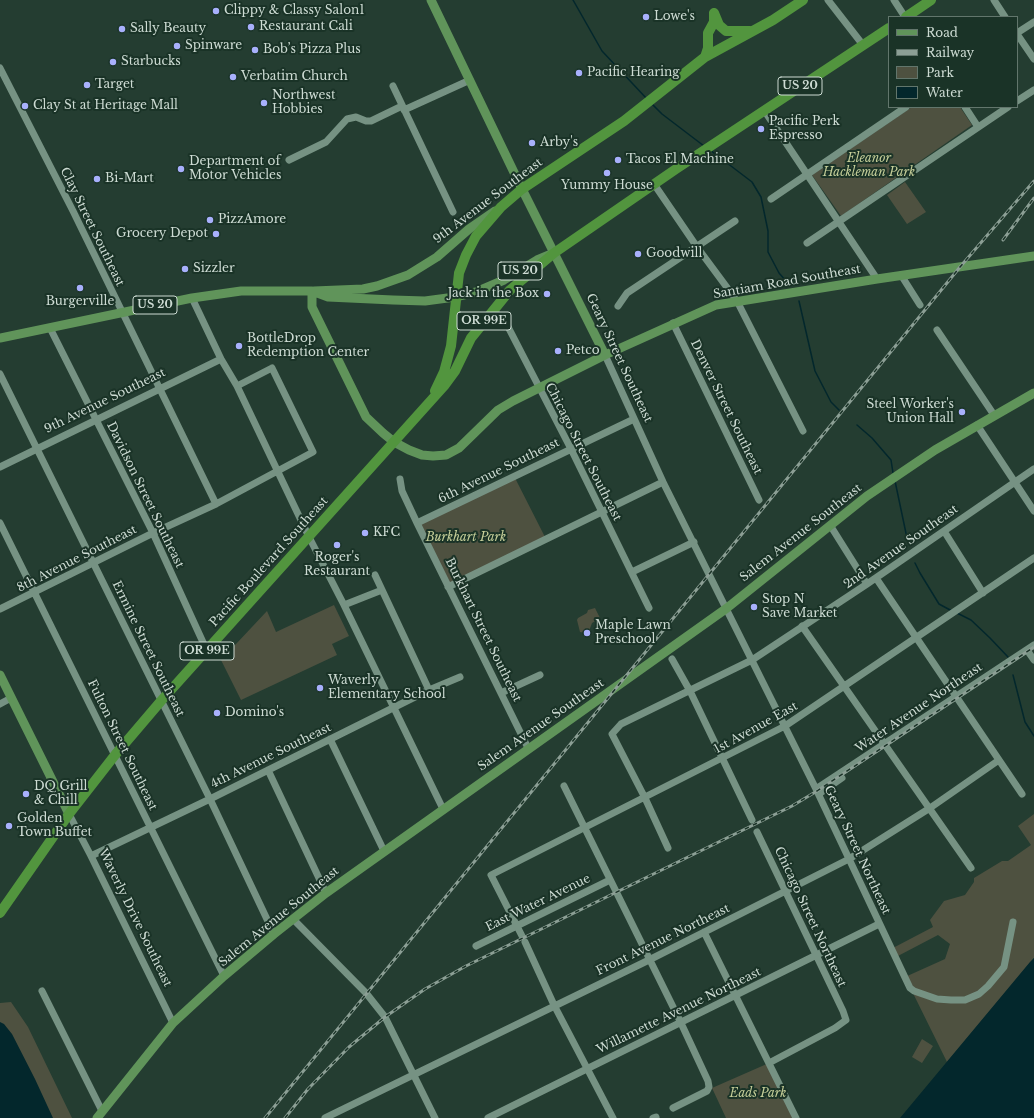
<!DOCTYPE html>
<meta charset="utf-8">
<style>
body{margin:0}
#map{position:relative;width:1034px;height:1118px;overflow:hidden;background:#243d31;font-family:"Libre Baskerville",serif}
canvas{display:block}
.legend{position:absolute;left:888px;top:16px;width:130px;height:92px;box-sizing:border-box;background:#1a3327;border:1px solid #62766c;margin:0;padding:5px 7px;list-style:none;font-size:12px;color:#cddbd3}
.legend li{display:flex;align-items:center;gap:8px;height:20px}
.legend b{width:20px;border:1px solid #62766c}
</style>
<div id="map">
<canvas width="1034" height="1118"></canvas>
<ul class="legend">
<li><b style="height:5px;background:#60945a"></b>Road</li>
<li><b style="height:5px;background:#8c9f95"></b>Railway</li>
<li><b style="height:11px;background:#4e5140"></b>Park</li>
<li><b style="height:11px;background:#03272c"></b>Water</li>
</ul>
</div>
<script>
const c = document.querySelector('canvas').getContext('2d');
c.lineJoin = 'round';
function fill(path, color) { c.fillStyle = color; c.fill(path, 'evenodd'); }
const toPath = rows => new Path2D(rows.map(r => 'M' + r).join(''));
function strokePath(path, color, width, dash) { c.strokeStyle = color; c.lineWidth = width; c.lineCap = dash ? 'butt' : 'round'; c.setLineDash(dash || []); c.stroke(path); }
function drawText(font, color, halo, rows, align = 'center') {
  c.font = font + ' "Libre Baskerville",serif'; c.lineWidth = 4; c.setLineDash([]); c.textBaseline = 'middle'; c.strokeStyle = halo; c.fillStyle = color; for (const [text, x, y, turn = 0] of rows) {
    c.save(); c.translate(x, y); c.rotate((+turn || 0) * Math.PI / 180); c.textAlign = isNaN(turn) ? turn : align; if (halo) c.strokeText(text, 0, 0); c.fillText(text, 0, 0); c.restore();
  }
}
fill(toPath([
 [912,107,960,107,972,125,841,216,812,175],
 [905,182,926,212,907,224,887,195],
 [514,476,546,539,448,587,417,523],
 [334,605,349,636,332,644,337,655,241,700,221,660,267,611,276,632],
 [595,608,600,618,592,623,589,631,585,633,580,632,577,620,578,618,587,613,588,610],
 [1034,814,1034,958,947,1062,905,977,945,959,950,944,938,935,896,957,891,949,933,927,930,920,944,901,965,895,974,882,974,878,1002,861,1008,861,1031,845,1018,826],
 [11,1002,28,1027,72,1118,0,1118,0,1003],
 [922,1039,933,1046,922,1063,912,1057],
 [769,1063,796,1118,726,1118,712,1088]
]), '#4e5140');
fill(toPath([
 [1034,958,1034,1118,900,1118,1030,962],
 [0,1022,4,1024,12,1034,35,1079,53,1118,0,1118]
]), '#03272c');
strokePath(toPath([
 [573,0,602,51,647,99],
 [652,104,662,114,704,146],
 [710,150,752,182,761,197,768,231,768,252,779,273,786,281],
 [799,301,815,371,831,402,839,410],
 [857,425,872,438,891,460,893,473],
 [895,481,907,538],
 [915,563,920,573,939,604,952,611],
 [957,613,971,620,990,638,1008,657],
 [1013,675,1025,722,1034,736]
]), '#03272c', 1.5);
strokePath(toPath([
 [828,0,863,45],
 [894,0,905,17],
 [994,0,1005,17],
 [1017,33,1034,22],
 [1017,34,1034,59],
 [0,68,73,211,216,504],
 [393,86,453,212],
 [1017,101,1034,90],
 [965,107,978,127],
 [404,110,470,80],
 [764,110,877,279],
 [289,160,326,142,347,119,356,117,366,121,371,121,402,106],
 [654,184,697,247,737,301,803,431],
 [771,199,906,107],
 [807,243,1008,107],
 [901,275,920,305],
 [192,298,221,359,237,386,309,537,344,605,443,809],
 [618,306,627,293,735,221],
 [492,311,504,319,571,449,649,608],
 [673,323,759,500],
 [50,328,153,533,207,651],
 [937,330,994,415],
 [605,355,663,482,816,789,910,988,914,991,937,999,951,1000,965,1000,979,994,988,986,1004,967,1013,922],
 [0,374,210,799,274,934],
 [977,425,1034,511],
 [0,467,221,359],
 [400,479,402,491,417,523,528,748],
 [0,523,224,976],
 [417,523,634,419],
 [830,525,867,584],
 [944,531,983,593],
 [632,572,694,542],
 [375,575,429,690],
 [876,578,1022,794],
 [448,587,663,482],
 [344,605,382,590],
 [0,609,153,533,216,504,313,452,272,368,237,386],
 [802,626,971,868],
 [1027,650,1034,660],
 [672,659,690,691,752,820],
 [501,693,540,675],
 [0,704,11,698],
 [330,739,384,851],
 [268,770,326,893],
 [564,786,681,1023,708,1081,709,1087,707,1091,673,1108],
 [816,789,1034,645],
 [819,794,842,778],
 [69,814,91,856,173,1023],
 [757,832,843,1011,846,1020,835,1028,769,1063],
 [668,848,645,798,612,734,621,724,752,660,867,584,1034,469],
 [91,856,210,799,429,690,460,677],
 [293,919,366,993,385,1017,435,1118],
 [704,932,796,1118],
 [522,936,491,875,785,726,1034,558],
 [525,942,554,1005,613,1118],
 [476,946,610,880],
 [42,991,102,1111],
 [325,1118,649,960,849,859,930,808,999,760],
 [488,1118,879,924],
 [653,1118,656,1117]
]), '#769283', 7);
strokePath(toPath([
 [431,0,522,189,605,355],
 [312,291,312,307,366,417,383,433,394,442,409,450,422,455,433,456,446,455,459,448,498,410,513,401,605,355,716,305,877,279,1034,256],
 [314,291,363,289,377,286,408,275,437,257,469,229,495,211],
 [0,338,192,298,241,291,312,291,328,297,393,300,425,301,455,297,476,292,504,280,537,260,549,255],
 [0,675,69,814],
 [97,1118,173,1023,224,976,274,934,326,893,727,608,867,496,935,450,1034,393]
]), '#60945a', 9);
strokePath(toPath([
 [714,13,719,25,726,31,750,31],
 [906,17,931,0],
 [705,57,708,48,708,33,714,22,714,13],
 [435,391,444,372,451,346,459,273,466,255,476,236,501,207,522,189,624,121,705,57,773,20,803,0],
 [0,913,69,814,115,755,161,701,444,386,455,371,471,338,510,290,554,253,676,169,889,28]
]), '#52953e', 10);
const rail = toPath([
 [1003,240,1034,198],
 [265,1118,960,267,1034,181],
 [285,1118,308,1089,349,1047,385,1017,425,989,466,966,792,806,817,791,1034,647]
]);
strokePath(rail, '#8c9f95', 3);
strokePath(rail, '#1a3327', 1.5, [4.5]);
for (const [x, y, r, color] of [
 [216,11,4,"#a8b0fc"],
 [646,17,4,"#a8b0fc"],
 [251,27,4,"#a8b0fc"],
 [122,29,4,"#a8b0fc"],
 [177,46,4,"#a8b0fc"],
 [255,50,4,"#a8b0fc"],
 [113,62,4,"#a8b0fc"],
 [579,73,4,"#a8b0fc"],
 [233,77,4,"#a8b0fc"],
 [87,85,4,"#a8b0fc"],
 [264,103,4,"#a8b0fc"],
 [25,106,4,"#a8b0fc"],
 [761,129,4,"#a8b0fc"],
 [532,143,4,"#a8b0fc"],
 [618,160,4,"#a8b0fc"],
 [181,169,4,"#a8b0fc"],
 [607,173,4,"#a8b0fc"],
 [97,179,4,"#a8b0fc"],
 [210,220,4,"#a8b0fc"],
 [216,234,4,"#a8b0fc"],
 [638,254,4,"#a8b0fc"],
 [185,269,4,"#a8b0fc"],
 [80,288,4,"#a8b0fc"],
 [547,294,4,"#a8b0fc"],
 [239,346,4,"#a8b0fc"],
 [558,351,4,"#a8b0fc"],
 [962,412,4,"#a8b0fc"],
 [365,533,4,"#a8b0fc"],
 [337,545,4,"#a8b0fc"],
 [754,607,4,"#a8b0fc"],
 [587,633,4,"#a8b0fc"],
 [320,688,4,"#a8b0fc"],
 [217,713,4,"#a8b0fc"],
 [26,794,4,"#a8b0fc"],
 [9,826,4,"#a8b0fc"]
]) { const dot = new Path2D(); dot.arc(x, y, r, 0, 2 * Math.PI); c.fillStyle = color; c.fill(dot); strokePath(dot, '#1a3327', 1.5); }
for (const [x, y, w] of [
 [800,86,44],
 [520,271,44],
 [155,305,44],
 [484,321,54],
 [207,651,54]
]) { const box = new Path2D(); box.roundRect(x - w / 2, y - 9, w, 18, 3); c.fillStyle = '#1a3327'; c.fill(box); strokePath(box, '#cddbd3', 1); }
drawText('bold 11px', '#cddbd3', null, [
 ["US 20",800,86],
 ["US 20",520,271],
 ["US 20",155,305],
 ["OR 99E",484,321],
 ["OR 99E",207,651]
]);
drawText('12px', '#cddbd3', '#1a3327', [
 ["Clippy & Classy Salon1",224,11],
 ["Lowe's",654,17],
 ["Restaurant Cali",259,27],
 ["Sally Beauty",130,29],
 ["Spinware",185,46],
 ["Bob’s Pizza Plus",263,50],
 ["Starbucks",121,62],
 ["Pacific Hearing",587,73],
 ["Verbatim Church",241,77],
 ["Target",95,85],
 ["Northwest",272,96],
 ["Hobbies",272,110],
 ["Clay St at Heritage Mall",33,106],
 ["Pacific Perk",769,122],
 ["Espresso",769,136],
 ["Arby's",540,143],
 ["Tacos El Machine",626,160],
 ["Department of",189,162],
 ["Motor Vehicles",189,176],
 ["Bi-Mart",105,179],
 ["Yummy House",607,186,"center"],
 ["PizzAmore",218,220],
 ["Grocery Depot",208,234,"right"],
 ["Goodwill",646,254],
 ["Sizzler",193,269],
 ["Jack in the Box",539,294,"right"],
 ["Burgerville",80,302,"center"],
 ["BottleDrop",247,339],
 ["Redemption Center",247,353],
 ["Petco",566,351],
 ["Steel Worker's",954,405,"right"],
 ["Union Hall",954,419,"right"],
 ["KFC",373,533],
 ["Roger's",337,558,"center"],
 ["Restaurant",337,572,"center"],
 ["Stop N",762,600],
 ["Save Market",762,614],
 ["Maple Lawn",595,626],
 ["Preschool",595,640],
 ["Waverly",328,681],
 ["Elementary School",328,695],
 ["Domino's",225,713],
 ["DQ Grill",34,787],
 ["& Chill",34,801],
 ["Golden",17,819],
 ["Town Buffet",17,833]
], 'left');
drawText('italic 12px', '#c5ce99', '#1a3327', [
 ["Eleanor",869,159],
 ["Hackleman Park",869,173],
 ["Burkhart Park",466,538],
 ["Eads Park",758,1094]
]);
drawText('12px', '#cddbd3', '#1a3327', [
 ["9th Avenue Southeast",488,201,-37],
 ["Clay Street Southeast",92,227,64],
 ["Santiam Road Southeast",787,282,-10],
 ["Geary Street Southeast",619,358,65],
 ["9th Avenue Southeast",105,401,-26],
 ["Denver Street Southeast",726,407,64],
 ["Chicago Street Southeast",583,452,63],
 ["6th Avenue Southeast",499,471,-26],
 ["Davidson Street Southeast",145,495,64],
 ["Salem Avenue Southeast",801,533,-38],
 ["2nd Avenue Southeast",901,547,-35],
 ["8th Avenue Southeast",77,559,-27],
 ["Pacific Boulevard Southeast",269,562,-48],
 ["Burkhart Street Southeast",483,630,64],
 ["Ermine Street Southeast",148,649,64],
 ["Water Avenue Northeast",919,708,-34],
 ["Salem Avenue Southeast",541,725,-35],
 ["1st Avenue East",756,728,-29],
 ["Fulton Street Southeast",122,745,64],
 ["4th Avenue Southeast",271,756,-26],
 ["Geary Street Northeast",857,850,65],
 ["East Water Avenue",538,903,-26],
 ["Salem Avenue Southeast",279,917,-39],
 ["Chicago Street Northeast",810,917,65],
 ["Waverly Drive Southeast",135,918,64],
 ["Front Avenue Northeast",663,940,-26],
 ["Willamette Avenue Northeast",679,1011,-26]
]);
</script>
